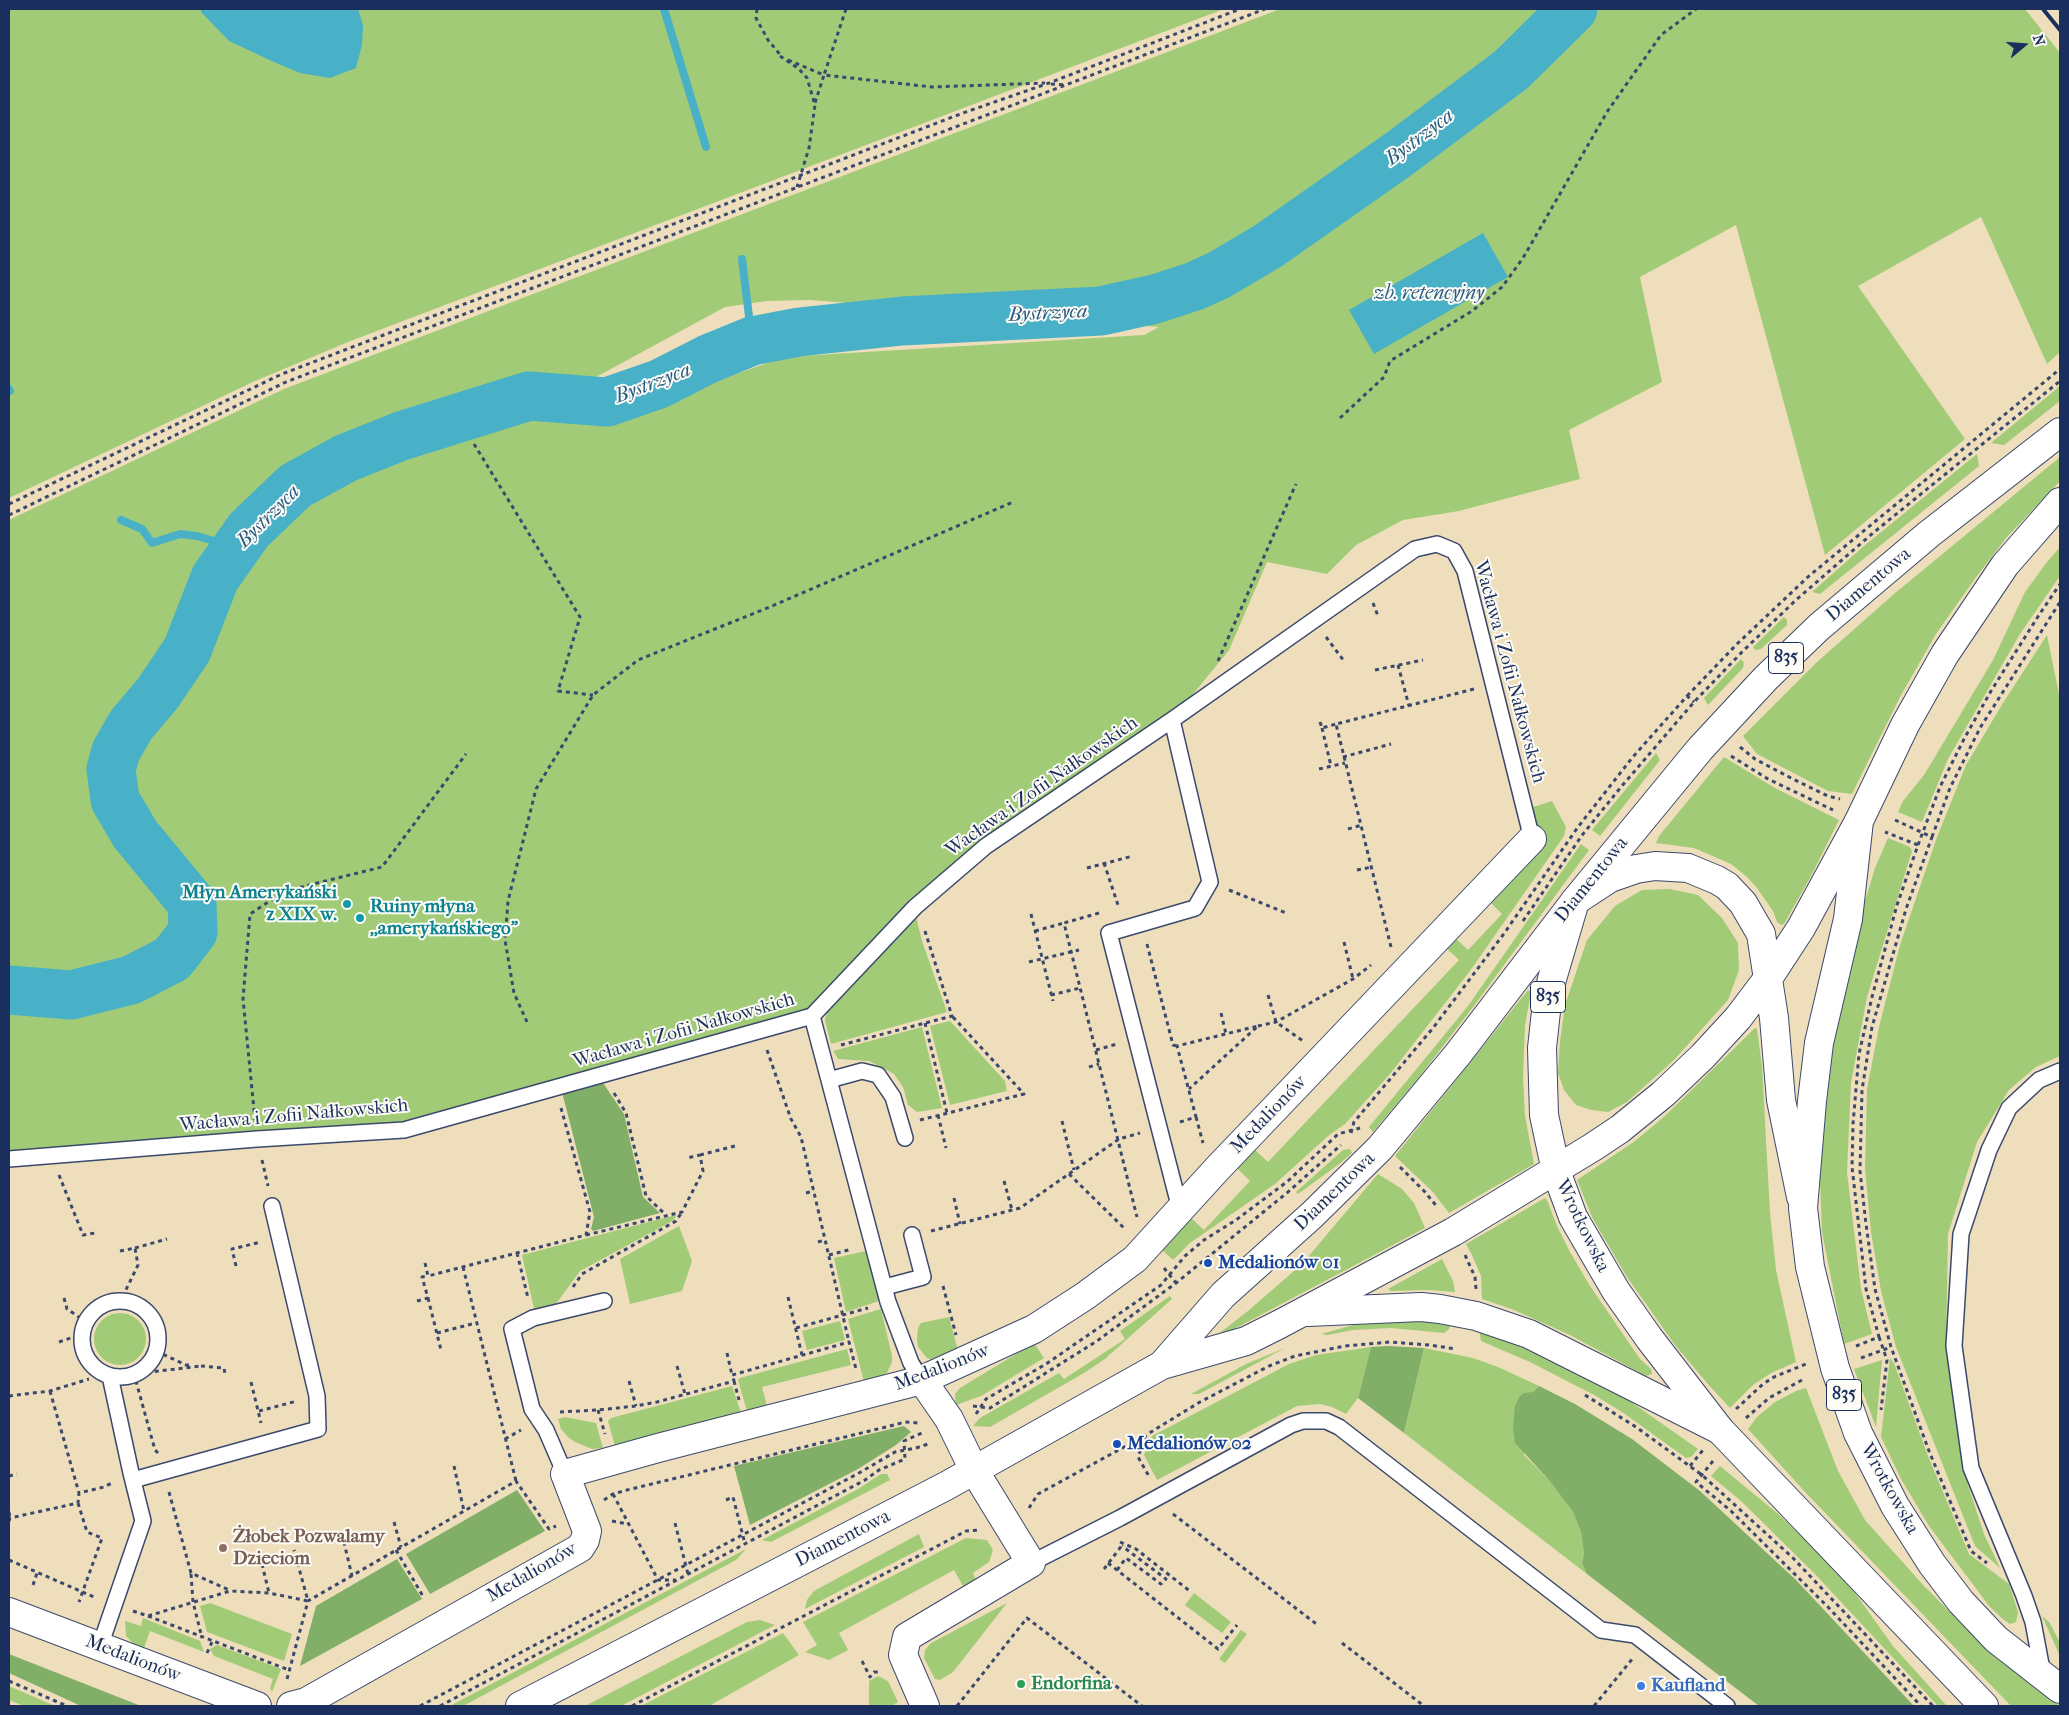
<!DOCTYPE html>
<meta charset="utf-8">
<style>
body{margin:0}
#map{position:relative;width:2069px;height:1715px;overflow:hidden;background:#eedebc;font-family:"IM FELL French Canon",serif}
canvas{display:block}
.frame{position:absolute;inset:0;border:10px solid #1b2f5e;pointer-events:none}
.north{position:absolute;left:1999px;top:20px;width:50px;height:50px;-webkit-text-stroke:4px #fdfcf7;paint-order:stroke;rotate:72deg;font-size:14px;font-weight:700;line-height:20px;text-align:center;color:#1b2f5e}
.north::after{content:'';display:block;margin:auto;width:18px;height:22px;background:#1b2f5e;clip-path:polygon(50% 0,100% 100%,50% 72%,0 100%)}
</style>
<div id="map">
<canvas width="2069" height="1715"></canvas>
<div class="frame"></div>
<div class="north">N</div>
</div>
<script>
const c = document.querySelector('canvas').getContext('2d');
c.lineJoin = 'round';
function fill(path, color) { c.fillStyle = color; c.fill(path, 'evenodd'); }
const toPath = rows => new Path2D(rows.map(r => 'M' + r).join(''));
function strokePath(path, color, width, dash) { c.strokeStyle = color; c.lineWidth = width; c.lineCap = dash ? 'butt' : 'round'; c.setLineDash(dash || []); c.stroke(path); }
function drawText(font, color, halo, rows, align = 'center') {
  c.font = font + ' "IM FELL French Canon",serif'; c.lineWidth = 4; c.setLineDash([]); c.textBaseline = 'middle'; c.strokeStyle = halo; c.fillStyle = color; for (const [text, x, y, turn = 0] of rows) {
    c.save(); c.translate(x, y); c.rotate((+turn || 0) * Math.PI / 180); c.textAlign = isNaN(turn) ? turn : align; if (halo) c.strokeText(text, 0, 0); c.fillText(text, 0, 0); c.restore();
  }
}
fill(toPath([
 [9,9,1224,9,353,340,255,381,9,498],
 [1280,9,2025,9,2060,53,2060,352,2047,364,1981,217,1858,286,1965,439,1825,555,1736,225,1640,277,1662,382,1569,430,1580,479,1459,511,1403,520,1356,545,1327,574,1267,562,1229,650,1172,720,986,846,812,1016,404,1130,9,1162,9,520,284,389],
 [810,300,1159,327,1144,335,784,357,644,407,526,415,725,307,767,301],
 [2060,386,2060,401,2004,445,1991,443],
 [1977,454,1979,466,1820,594,1812,592,1864,546],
 [2060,457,2060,481,2007,537,1974,580,1936,634,1900,697,1852,794,1828,791,1757,754,1743,736,1817,662,1894,594],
 [2060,547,2060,576,2020,634,1948,759,1922,822,1898,812,1903,801,1924,775,1993,660,2025,592,2047,562],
 [1784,617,1787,620,1787,625,1761,649,1755,650,1753,647],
 [2047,635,2060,699,2060,1056,2036,1067,2009,1090,1977,1142,1948,1234,1946,1347,1964,1473,1984,1534,2000,1568,1975,1546,1896,1347,1881,1291,1871,1232,1865,1169,1867,1089,1879,1027,1900,945,1937,837,1966,765,2003,703],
 [1741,659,1744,663,1743,668,1708,705,1704,698],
 [1656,753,1660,760,1600,836,1592,830],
 [1724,757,1775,788,1839,820,1811,876,1784,924,1781,925,1777,922,1773,911,1757,888,1747,877,1731,864,1694,848,1656,843,1659,836],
 [1552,801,1566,827,1564,836,1470,971,1390,1074,1345,1124,1328,1136,1275,1184,1190,1243,1174,1259,1172,1259,1161,1249,1190,1217,1204,1230,1250,1181,1236,1167,1254,1149,1268,1162,1459,960,1445,947,1454,937,1468,950,1502,914,1489,901,1540,844,1533,807],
 [1888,838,1910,847,1912,851,1867,997,1851,1083,1847,1172,1861,1289,1872,1334,1844,1344,1822,1232,1819,1153,1821,1103,1853,941,1875,868],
 [1581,844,1589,850,1473,1007,1417,1080,1373,1132,1369,1127,1468,1006],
 [1670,889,1698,895,1722,918,1738,943,1739,970,1728,1000,1674,1060,1627,1102,1608,1112,1591,1110,1576,1105,1564,1090,1558,1073,1560,1041,1565,1005,1587,940,1615,906,1642,890],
 [916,917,922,941,947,1012,831,1044,825,1021,827,1011,832,1003],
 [1528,990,1531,992,1525,1026,1523,1077,1525,1116,1534,1164,1449,1213,1432,1191,1395,1156],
 [950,1021,1005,1081,1007,1091,950,1105,930,1026],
 [922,1027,942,1108,917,1112,908,1105,903,1087,894,1074,869,1061,838,1059,833,1051],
 [1755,1028,1757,1029,1762,1066,1770,1213,1776,1270,1796,1362,1771,1373,1753,1385,1730,1408,1707,1383,1675,1345,1627,1277,1593,1219,1577,1180,1635,1141,1666,1115],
 [1350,1149,1352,1153,1339,1164,1298,1194,1296,1192,1343,1150],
 [1378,1174,1402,1189,1414,1203,1425,1228,1204,1345,1248,1311,1302,1264],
 [1545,1198,1547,1200,1557,1226,1570,1252,1590,1286,1640,1359,1651,1369,1652,1374,1646,1376,1570,1335,1514,1310,1482,1299,1481,1276,1472,1255,1466,1244],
 [676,1215,674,1220,580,1271,553,1308,535,1313,522,1255],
 [679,1226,692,1261,682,1291,630,1304,620,1259],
 [866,1251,879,1301,846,1312,834,1258],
 [1442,1259,1453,1281,1455,1292,1428,1290,1391,1291,1388,1289],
 [1170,1296,1172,1299,1126,1340,1105,1359,1084,1373,990,1427,973,1426,980,1418,1059,1373,1064,1379,1125,1339,1120,1331],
 [881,1309,892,1356,892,1362,887,1373,882,1377,864,1382,848,1319],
 '94 1339a26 26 0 1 1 52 0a26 26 0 1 1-52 0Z',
 [949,1317,959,1354,932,1360,927,1358,918,1347,917,1340,918,1328,921,1323],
 [1393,1319,1452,1322,1449,1329,1444,1333,1391,1328,1353,1330,1328,1335,1321,1334,1357,1324],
 [840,1321,845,1340,807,1350,802,1331],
 [1479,1328,1496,1333,1624,1397,1698,1449,1691,1457,1686,1458,1622,1412,1596,1396,1530,1362,1481,1341],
 [1034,1343,1044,1358,981,1396,956,1405,955,1394,960,1388],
 [1371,1347,1358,1398,1346,1414,1332,1407,1320,1404,1297,1406,1157,1480,1144,1455,1152,1436,1289,1364,1316,1355],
 [1285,1348,1199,1394,1191,1394,1246,1364],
 [1424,1348,1473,1358,1498,1367,1539,1386,1533,1392,1524,1455,1548,1479,1573,1512,1581,1532,1584,1553,1582,1563,1587,1574,1404,1433],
 [847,1349,851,1365,762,1387,767,1406,747,1411,738,1380,740,1378],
 [1890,1358,1894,1363,1928,1456,1969,1554,2009,1584,2018,1612,2016,1622,2010,1624,2004,1620,1990,1607,1929,1526,1901,1479,1881,1437],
 [1882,1360,1876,1427,1854,1369],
 [732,1386,741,1413,615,1446,608,1421,611,1418],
 [1806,1388,1838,1471,1865,1520,1924,1586,1995,1657,2060,1706,2011,1706,1806,1493,1748,1429,1757,1417,1775,1402,1796,1391],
 [565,1417,596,1423,603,1448,592,1449,575,1442,568,1437,561,1429,558,1419],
 [1720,1466,1777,1513,1823,1557,1850,1586,1893,1646,1947,1706,1938,1706,1814,1573,1741,1501,1711,1476],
 [881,1474,887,1474,890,1480,771,1542,762,1540,858,1489],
 [919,1534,924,1547,805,1609,807,1600,814,1591],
 [966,1538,987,1540,993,1550,989,1562,973,1573,976,1580,963,1586,954,1570,839,1633,848,1650,829,1660,805,1652,817,1645,803,1622],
 [746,1549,736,1560,463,1706,450,1706],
 [1194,1593,1231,1622,1222,1633,1185,1605],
 [210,1603,292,1634,284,1661,207,1632,200,1606],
 [1007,1603,953,1672,940,1680,935,1679,924,1658,925,1650,931,1643],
 [2042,1616,2050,1623,2060,1643,2060,1656],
 [143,1618,200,1641,204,1652,150,1631,144,1648,134,1644,126,1636,125,1621,141,1626],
 [760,1620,775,1625,621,1706,585,1706,747,1622],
 [1241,1630,1247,1634,1225,1663,1219,1659],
 [783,1633,799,1655,709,1706,641,1706],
 [217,1645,281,1669,272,1692,270,1688,273,1679,214,1656,210,1649],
 [878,1676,888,1681,898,1702,892,1706,869,1706,869,1681],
 [9,1686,55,1706,24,1706,9,1700]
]), '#a2cb77');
fill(toPath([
 [601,1080,624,1114,643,1197,660,1213,593,1231,591,1229,594,1217,562,1092],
 [1388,1346,1424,1348,1404,1433,1358,1398,1371,1347],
 [1539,1386,1575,1404,1632,1439,1700,1491,1796,1580,1914,1706,1759,1706,1587,1574,1582,1563,1584,1553,1581,1532,1573,1512,1548,1479,1515,1443,1513,1427,1515,1406,1520,1396,1524,1393,1533,1392],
 [904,1426,911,1432,896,1445,858,1469,750,1525,734,1466],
 [517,1490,545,1531,430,1594,406,1554],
 [397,1559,422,1599,300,1666,316,1606],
 [9,1654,141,1706,81,1706,9,1673]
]), '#81af68');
fill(toPath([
 [201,9,358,9,363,25,362,45,356,68,330,78,300,73,274,62,229,41,201,12],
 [1483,233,1508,277,1374,354,1349,310]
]), '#49b1c7');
strokePath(toPath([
 [664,9,706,147],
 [742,259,752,341],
 [9,389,10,391],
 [121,520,142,529,152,543,180,534,197,536,237,548]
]), '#49b1c7', 8);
strokePath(toPath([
 [9,990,71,995,131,980,172,959,193,932,192,903,135,834,115,800,111,769,116,751,131,725,158,693,187,650,215,578,249,530,295,486,346,458,401,436,529,396,607,402,659,384,708,359,752,341,799,332,902,321,1101,311,1155,299,1195,286,1219,275,1268,246,1399,154,1511,70,1573,9]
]), '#49b1c7', 49);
const lane = toPath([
 [1172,720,1210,882,1195,908,1109,933,1180,1209],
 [812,1016,888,1302,911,1363,922,1380],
 [829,1080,862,1071,878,1075,893,1097,905,1138],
 [9,1159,257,1139,404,1130,812,1016,915,907,986,846,1172,720,1415,549,1437,544,1454,551,1465,571,1532,839],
 [885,1287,923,1277,912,1235],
 '82 1339a38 38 0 1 1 76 0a38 38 0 1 1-76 0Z',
 [565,1474,546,1430,532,1409,512,1329,533,1318,604,1301],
 [133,1480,318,1429,317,1396,272,1206],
 [1031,1563,1120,1518,1291,1425,1303,1421,1326,1421,1339,1427,1601,1630,1635,1635,1727,1706],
 [100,1646,143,1521,131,1473,110,1376],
 [2043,1675,2033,1622,2024,1596,1971,1468,1954,1346,1961,1234,1989,1150,2009,1108,2039,1080,2060,1071]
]);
const street = toPath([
 [922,1380,949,1419,974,1470,1031,1563,907,1637,903,1655,925,1706],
 [9,1612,257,1706],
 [291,1706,306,1702,580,1548,585,1540,587,1531,565,1474,658,1448,922,1380,1034,1329,1085,1296,1135,1259,1217,1169,1532,839]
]);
const secondary = toPath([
 [1308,1312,1421,1307,1440,1309,1476,1316,1529,1334,1720,1430],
 [1162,1365,1223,1295,1312,1215,1380,1148,1458,1054,1575,901,1610,878,1636,869,1655,866,1688,868,1717,880,1727,886,1743,903,1761,934,1774,1018,1781,1100,1801,1197],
 [520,1706,946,1486,1162,1365,1246,1341,1280,1324,1453,1232,1593,1147,1620,1129,1663,1094,1703,1056,1738,1018,1769,977,1801,928,1858,823]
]);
const primary = toPath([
 [2060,502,2005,565,1945,654,1905,725,1859,821,1848,919,1819,1043,1812,1101,1803,1208,1810,1267,1835,1368,1858,1433,1895,1506,1932,1564,1961,1602,1996,1639,2060,1689],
 [1984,1706,1720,1430,1649,1338,1616,1291,1573,1217,1556,1171,1544,1115,1542,1048,1547,1002,1552,979,1575,901,1700,749,1766,678,1819,627,1929,534,2060,432]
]);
strokePath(lane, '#3b496c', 18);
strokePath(street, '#3b496c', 30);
strokePath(secondary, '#3b496c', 30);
strokePath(primary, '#3b496c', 30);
strokePath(toPath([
 [757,9,756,18,768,40,782,57],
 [846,9,824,75,932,87,1045,83],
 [780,56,799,69,807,78,815,105,809,148,797,187],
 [788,60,824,75,815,103],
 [1051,84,1065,85],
 [1340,418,1384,377,1390,361,1472,311,1502,287,1523,258,1607,112,1661,35,1696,9],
 [474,444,580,617,558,691,593,695],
 [9,504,282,374,963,113,1049,83,1240,9],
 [9,515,286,382,1265,9],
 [1373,603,1378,616],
 [1326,637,1344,661],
 [1218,661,1296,484],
 [1398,665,1409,706],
 [1375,670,1423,660],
 [1687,696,1738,643,1809,576,2060,369],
 [1320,722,1322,728,1336,724],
 [1322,728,1331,766],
 [1740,747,1755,759,1791,778,1828,796,1840,799],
 [1731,756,1768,779,1833,810],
 [1343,757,1391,744],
 [1319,769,1345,763],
 [1895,820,1932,837,1906,909,1872,1027,1862,1090,1860,1171,1866,1224,1875,1289,1891,1347,1929,1451,1971,1551,1987,1563],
 [1348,829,1362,825],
 [1932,837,1950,788,1980,728,2060,602],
 [1918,845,1940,787,1964,739,1991,691,2039,615,2060,584],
 [1104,863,1119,908],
 [1087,868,1133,856],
 [1357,870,1372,867],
 [1229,890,1286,913],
 [1099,913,1064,923,1137,1217],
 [1031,914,1053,1001],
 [1523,921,1583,834,1621,787,1694,702,1744,650,1796,600,1873,533,2060,381],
 [1035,931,1064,923],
 [1344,942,1353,979],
 [1147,944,1173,1045,1177,1046],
 [1391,947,1336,724,1474,689],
 [1029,962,1079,950],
 [1051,995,1080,988],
 [1268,995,1276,1022,1303,1041],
 [1221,1013,1226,1034],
 [527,1022,514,993,505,940,508,901,536,789,593,695,638,660,772,606,1013,502],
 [925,1023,947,1113],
 [1258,1026,1276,1022,1353,979,1371,965],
 [841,1045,952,1016,924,928],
 [767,1050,791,1119,801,1137,849,1342],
 [1096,1050,1117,1044],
 [1089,1067,1099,1064],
 [614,1093,626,1113,646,1196,666,1215],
 [938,1115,946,1148],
 [1196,1117,1203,1143],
 [255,1120,243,999,250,914,285,891,382,867,466,754],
 [920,1120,1024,1094,952,1016],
 [1062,1121,1074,1170],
 [1180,1122,1196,1117,1177,1046,1258,1026,1189,1089],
 [1351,1133,1354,1122,1433,1028,1503,935,1578,827,1632,758,1687,696,1694,702],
 [700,1155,735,1146],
 [262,1160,268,1186],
 [1400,1167,1425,1192,1438,1208],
 [1069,1174,1126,1230],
 [59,1175,83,1235,95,1233],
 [1004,1181,1012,1210],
 [806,1193,814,1191],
 [954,1198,960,1224],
 [931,1231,1020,1208,1119,1139,1140,1133],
 [586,1235,682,1212,703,1171,700,1155,687,1158],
 [818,1242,825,1240],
 [135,1248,167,1239],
 [120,1251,135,1248,138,1265,120,1302],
 [517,1253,528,1298],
 [829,1255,852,1249],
 [1465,1255,1475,1277,1476,1289],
 [425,1263,428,1276,586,1235,590,1212,561,1108],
 [236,1266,232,1249,261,1242],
 [463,1267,516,1481],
 [1164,1268,1176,1283],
 [943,1286,956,1335],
 [573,1287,582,1274,676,1221,682,1212],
 [788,1297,802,1355],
 [64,1298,67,1309,86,1322],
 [428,1298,441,1350],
 [417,1301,428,1298,422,1277,428,1276],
 [796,1328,868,1308],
 [437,1333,476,1323],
 [1879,1337,1887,1360,1881,1410],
 [59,1342,82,1334],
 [1856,1346,1879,1337,1866,1289,1852,1167,1853,1124,1859,1054,1872,997,1897,905,1918,845,1885,832],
 [156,1351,186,1365,192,1365],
 [727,1353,732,1375],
 [1861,1358,1891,1347],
 [201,1366,224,1368,225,1374],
 [677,1366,685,1394],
 [629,1381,636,1406],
 [734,1381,739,1400],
 [251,1382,261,1423],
 [50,1391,79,1493],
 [1585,1395,1636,1427,1702,1475,1793,1558,1933,1706],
 [9,1396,50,1391,89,1379],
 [973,1406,990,1408,1097,1341,1176,1283,1288,1192,1341,1145],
 [1736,1409,1763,1384,1774,1377,1806,1364],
 [598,1410,605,1434],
 [259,1411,297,1401],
 [560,1412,598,1410,636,1406,657,1402,734,1381,732,1375,849,1342,856,1369],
 [976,1414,986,1399,1046,1364,1161,1285,1185,1256,1204,1240,1236,1220,1288,1181,1338,1134,1360,1128],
 [1746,1418,1769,1398,1802,1380],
 [1146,1435,1138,1457,1150,1478],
 [505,1439,521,1430],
 [158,1453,155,1450,134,1374,201,1366],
 [1713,1461,1696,1482,1731,1511,1827,1606,1921,1706],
 [454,1466,464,1511],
 [1690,1466,1703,1450],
 [9,1476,17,1474],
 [169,1492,191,1573,229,1590],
 [613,1494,658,1580,676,1580],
 [604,1500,613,1494,627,1490,886,1427,905,1422,919,1423],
 [726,1500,733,1497,745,1544],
 [78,1503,87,1532,102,1538,79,1602],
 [1029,1508,1038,1494,1146,1435,1200,1402,1269,1366,1295,1356,1345,1346,1390,1342,1429,1345,1456,1349],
 [9,1512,10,1518],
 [1173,1514,1319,1626],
 [9,1521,10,1518,78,1503,79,1493,104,1487,112,1483],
 [612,1521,628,1524],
 [394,1522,401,1547],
 [675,1523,688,1574],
 [342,1534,352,1576],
 [1120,1542,1136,1549,1191,1592],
 [396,1550,424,1598],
 [9,1560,94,1597],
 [1108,1563,1218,1649,1237,1625],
 [262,1564,269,1593],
 [1104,1569,1123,1544],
 [1117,1570,1126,1558,1161,1584,1166,1579,1122,1546],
 [191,1574,193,1602,202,1638],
 [33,1585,37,1573],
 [133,1611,148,1616,230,1591,269,1593,308,1601,294,1550],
 [148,1616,289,1670],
 [1342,1643,1424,1706],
 [207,1653,212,1642],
 [862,1661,870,1677,874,1672,881,1672],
 [287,1679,308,1601,516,1481,549,1529,556,1526],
 [9,1681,67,1706],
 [420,1706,859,1473,895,1452,916,1448,931,1443],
 [440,1706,865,1480,879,1470,905,1459,904,1441,924,1432],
 [632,1706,966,1531,980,1530],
 [957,1706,1027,1618,1142,1706],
 [1594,1706,1633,1658]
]), '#3b496c', 3, [4, 4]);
strokePath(lane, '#fff', 15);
strokePath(street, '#fff', 28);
strokePath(secondary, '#fff', 28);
strokePath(primary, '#fff', 28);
strokePath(toPath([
 [2043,9,2060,30]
]), '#1b2f5e', 4);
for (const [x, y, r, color] of [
 [347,904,5,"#0f9aa8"],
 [360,918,5,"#0f9aa8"],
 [1208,1263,5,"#1a4fb4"],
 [1117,1444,5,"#1a4fb4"],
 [223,1548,5,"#8d6e63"],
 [1021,1684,5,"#2e9e5b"],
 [1641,1686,5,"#3f7fe0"]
]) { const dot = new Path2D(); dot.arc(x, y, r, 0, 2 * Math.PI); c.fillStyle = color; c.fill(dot); strokePath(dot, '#fdfcf7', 2); }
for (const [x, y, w] of [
 [1786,658,35],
 [1548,997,35],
 [1844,1395,35]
]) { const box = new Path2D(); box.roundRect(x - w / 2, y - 15.5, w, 31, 4); c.fillStyle = '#fdfcf7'; c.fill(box); strokePath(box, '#1b2f5e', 1); }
drawText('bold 18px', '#1b2f5e', null, [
 ["835",1786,658],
 ["835",1548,997],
 ["835",1844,1395]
]);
drawText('19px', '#1b2f5e', '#fdfcf7', [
 ["Diamentowa",1869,585,-40],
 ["Wacława i Zofii Nałkowskich",1509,672,75],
 ["Wacława i Zofii Nałkowskich",1042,787,-35],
 ["Diamentowa",1592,880,-51],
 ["Wacława i Zofii Nałkowskich",684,1031,-16],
 ["Medalionów",1269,1115,-46],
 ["Wacława i Zofii Nałkowskich",294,1116,-5],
 ["Diamentowa",1335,1192,-44],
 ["Wrotkowska",1582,1226,64],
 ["Medalionów",942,1368,-21],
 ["Wrotkowska",1889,1489,61],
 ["Diamentowa",843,1539,-27],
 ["Medalionów",532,1573,-30],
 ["Medalionów",133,1659,21]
]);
drawText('bold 19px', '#0d838f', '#fdfcf7', [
 ["Młyn Amerykański",337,893],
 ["z XIX w.",337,915],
 ["Ruiny młyna",370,907,"left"],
 [",,amerykańskiego\"",370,929,"left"]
], 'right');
drawText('bold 19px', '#164399', '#fdfcf7', [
 ["Medalionów 01",1218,1263],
 ["Medalionów 02",1127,1444]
], 'left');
drawText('bold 19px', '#785e54', '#fdfcf7', [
 ["Żłobek Pozwalamy",233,1537],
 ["Dzieciom",233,1559]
], 'left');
drawText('bold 19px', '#27864d', '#fdfcf7', [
 ["Endorfina",1031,1684]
], 'left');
drawText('bold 19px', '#366cbe', '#fdfcf7', [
 ["Kaufland",1651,1686]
], 'left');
drawText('italic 20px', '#2b5c83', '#fdfcf7', [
 ["Bystrzyca",1420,138,-37],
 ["zb. retencyjny",1429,294],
 ["Bystrzyca",1048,314,-3],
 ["Bystrzyca",653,384,-21],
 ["Bystrzyca",269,517,-45]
]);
</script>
